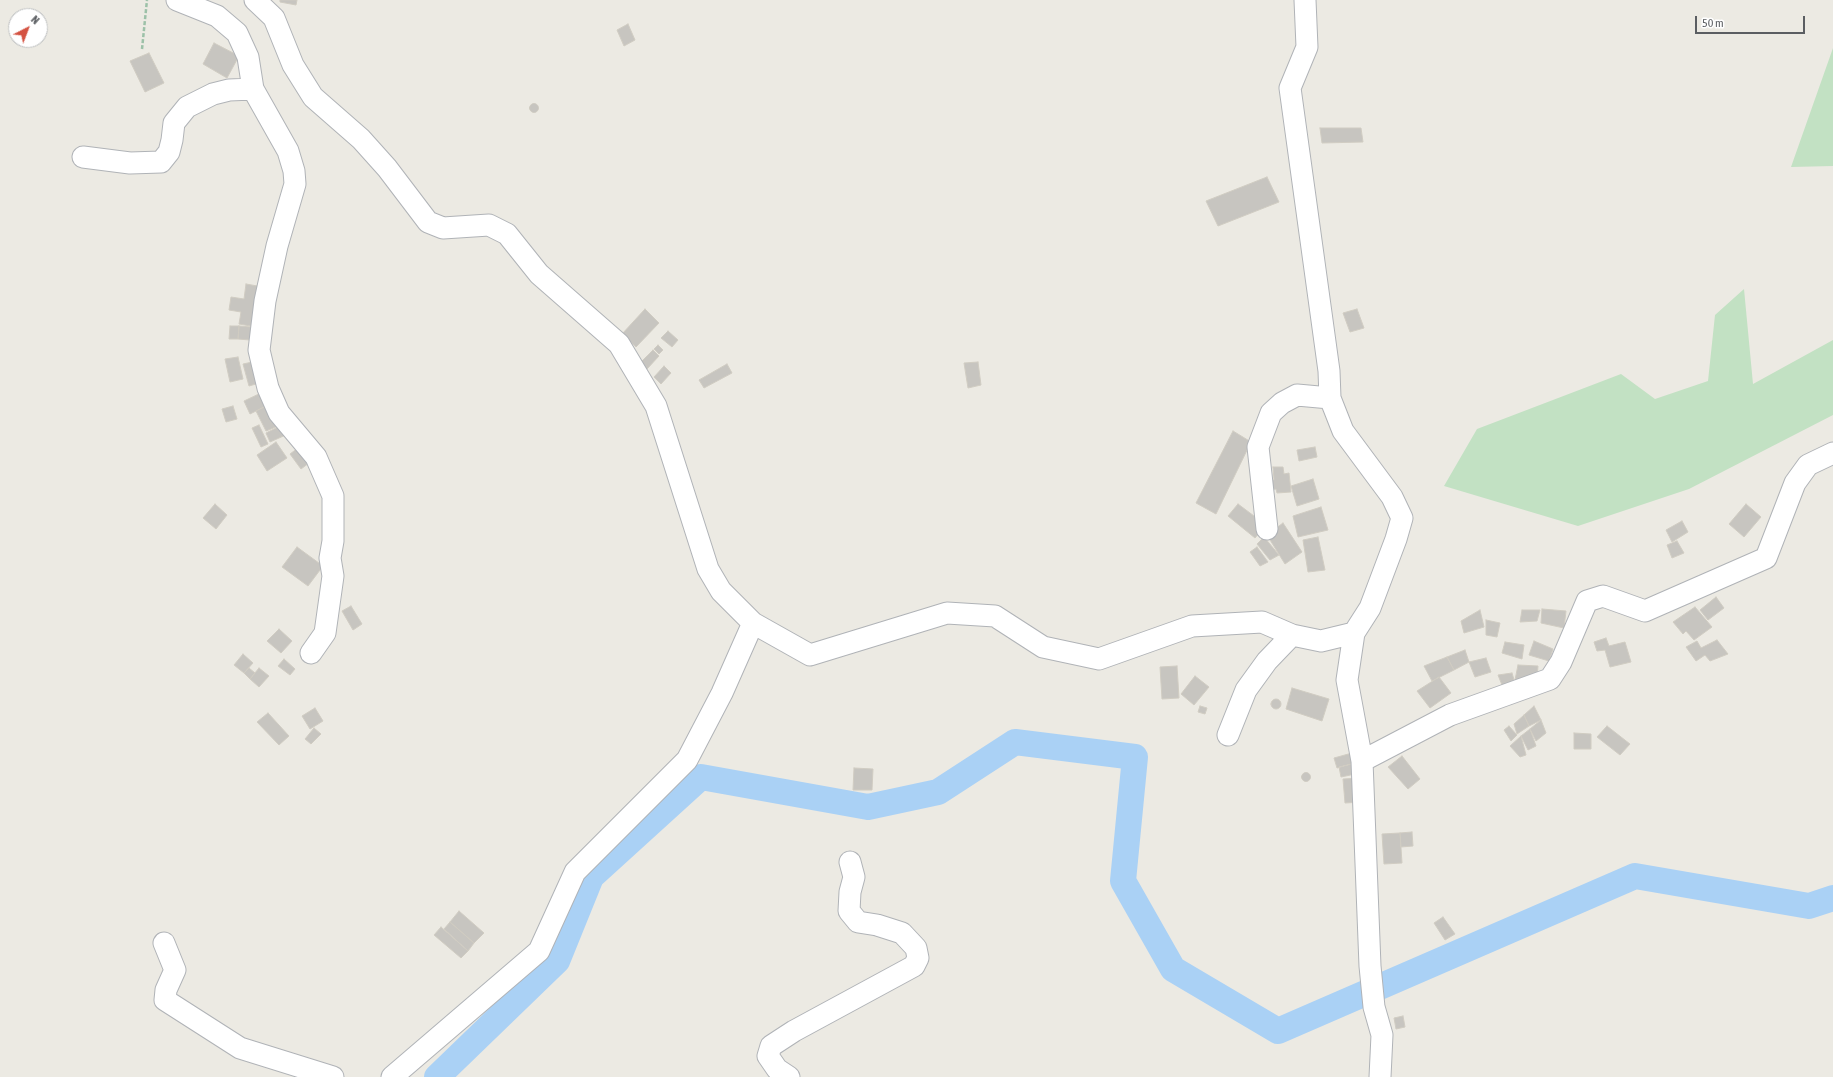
<!DOCTYPE html>
<style>
body{margin:0}
#map{position:relative;width:1833px;height:1077px;overflow:hidden;background:#eceae3;font-family:"Asap Condensed",sans-serif}
canvas{display:block}
.north{position:absolute;left:8px;top:8px;width:40px;height:40px;box-sizing:border-box;background:#fff;border:1px solid #bdbfc0;border-radius:50%;rotate:42deg;font-size:11px;font-weight:700;line-height:16px;text-align:center;color:#5b5e62}
.north::after{content:'';display:block;margin:auto;width:14px;height:18px;background:#d45241;clip-path:polygon(50% 0,100% 100%,50% 72%,0 100%)}
.scale{position:absolute;left:1695px;top:16px;width:110px;height:18px;box-sizing:border-box;border:2px solid #5b5e62;border-top:0;padding-left:5px;font-size:12px;line-height:14px;white-space:nowrap;color:#5b5e62;-webkit-text-stroke:3px #fff;paint-order:stroke}
</style>
<div id="map">
<canvas width="1833" height="1077"></canvas>
<div class="north">N</div>
<div class="scale">50 m</div>
</div>
<script>
const c = document.querySelector('canvas').getContext('2d');
c.lineJoin = 'round';
function fill(path, color) { c.fillStyle = color; c.fill(path, 'evenodd'); }
const toPath = rows => new Path2D(rows.map(r => 'M' + r).join(''));
function strokePath(path, color, width, dash) { c.strokeStyle = color; c.lineWidth = width; c.lineCap = dash ? 'butt' : 'round'; c.setLineDash(dash || []); c.stroke(path); }
fill(toPath([
 [1833,48,1833,166,1791,167],
 [1744,289,1753,384,1833,340,1833,415,1689,489,1578,526,1444,486,1477,429,1621,374,1655,399,1708,381,1715,315]
]), '#c2e1c3');
strokePath(toPath([
 [437,1077,557,961,591,877,701,777,868,807,938,792,1015,742,1135,757,1123,881,1173,969,1278,1031,1635,876,1809,906,1833,898]
]), '#aad1f5', 26);
const building = toPath([
 [280,0,297,0,296,5,280,2,280,0],
 [628,24,635,40,624,46,617,30,628,24],
 [214,43,239,56,227,78,203,64,214,43],
 [149,53,164,83,145,92,130,61,149,53],
 '529.5 108a4.5 4.5 0 1 1 9 0a4.5 4.5 0 1 1-9 0Z',
 [1320,128,1361,128,1363,142,1322,143,1320,128],
 [1267,177,1279,202,1218,226,1206,201,1267,177],
 [246,284,263,287,256,327,239,324,241,312,229,310,231,297,244,299,246,284],
 [645,309,659,323,636,347,622,334,645,309],
 [1357,309,1364,328,1350,332,1343,313,1357,309],
 [230,326,239,326,238,339,229,339,230,326],
 [239,326,251,327,250,340,238,339,239,326],
 [668,331,678,340,672,347,661,338,668,331],
 [658,345,663,350,659,354,654,349,658,345],
 [653,350,659,356,647,369,640,363,653,350],
 [238,357,243,379,230,382,225,359,238,357],
 [257,361,263,382,249,386,243,364,257,361],
 [978,362,981,385,968,388,964,363,978,362],
 [727,364,732,373,704,388,699,380,727,364],
 [664,366,671,373,661,384,654,377,664,366],
 [261,393,266,406,250,414,244,401,261,393],
 [233,406,237,419,226,422,222,409,233,406],
 [266,406,276,427,266,431,256,411,266,406],
 [284,424,288,434,270,442,266,433,284,424],
 [259,425,268,444,261,447,252,428,259,425],
 [1233,431,1251,442,1216,514,1196,503,1233,431],
 [276,442,287,458,267,471,257,455,276,442],
 [1315,447,1317,457,1299,461,1297,450,1315,447],
 [298,448,309,463,301,469,290,454,298,448],
 [1273,467,1283,467,1284,474,1289,473,1291,492,1277,493,1276,489,1267,490,1266,480,1274,480,1273,467],
 [1313,479,1319,499,1297,506,1291,486,1313,479],
 [215,504,227,515,216,529,203,518,215,504],
 [1238,504,1266,525,1255,538,1228,516,1238,504],
 [1746,504,1761,517,1744,537,1729,524,1746,504],
 [1321,507,1328,530,1298,537,1293,516,1321,507],
 [1682,521,1688,532,1672,542,1666,530,1682,521],
 [1283,523,1302,552,1285,564,1267,535,1283,523],
 [1264,537,1279,555,1270,560,1257,544,1264,537],
 [1318,537,1325,570,1308,572,1303,540,1318,537],
 [1677,541,1684,553,1672,558,1667,545,1677,541],
 [297,547,323,566,308,586,282,567,297,547],
 [1257,547,1268,562,1260,566,1250,552,1257,547],
 [1716,597,1724,608,1708,620,1700,610,1716,597],
 [351,606,362,624,353,630,342,611,351,606],
 [1695,607,1712,627,1694,640,1686,631,1683,634,1673,622,1695,607],
 [1542,609,1566,611,1564,628,1541,623,1542,609],
 [1480,610,1484,627,1464,633,1461,621,1480,610],
 [1522,610,1540,610,1537,621,1520,622,1522,610],
 [1486,620,1500,623,1497,637,1486,635,1486,620],
 [279,629,292,641,281,653,267,641,279,629],
 [1606,638,1609,646,1625,642,1631,662,1610,667,1605,650,1597,651,1594,642,1606,638],
 [1717,640,1728,654,1710,661,1705,655,1696,661,1686,647,1697,641,1701,648,1717,640],
 [1534,641,1553,649,1549,661,1529,655,1534,641],
 [1505,642,1524,645,1522,659,1502,653,1505,642],
 [1465,650,1469,662,1454,670,1447,657,1465,650],
 [243,654,253,663,244,673,234,665,243,654],
 [1447,657,1454,670,1432,681,1424,666,1447,657],
 [1486,658,1491,672,1475,677,1469,662,1486,658],
 [284,659,295,669,290,675,278,666,284,659],
 [1518,665,1538,666,1537,679,1515,680,1518,665],
 [1177,666,1179,698,1162,699,1160,667,1177,666],
 [249,668,255,673,250,679,244,673,249,668],
 [259,668,269,676,259,687,250,679,259,668],
 [1512,673,1515,683,1504,690,1498,675,1512,673],
 [1195,676,1209,687,1194,705,1181,694,1195,676],
 [1439,677,1451,693,1430,708,1417,691,1439,677],
 [1292,688,1329,699,1322,721,1286,709,1292,688],
 '1271 704a5 5 0 1 1 10 0a5 5 0 1 1-10 0Z',
 [1200,706,1207,708,1205,714,1198,712,1200,706],
 [1534,706,1541,720,1529,726,1524,715,1534,706],
 [315,708,323,721,310,729,302,716,315,708],
 [268,713,289,736,279,745,257,722,268,713],
 [1524,715,1529,726,1517,734,1514,724,1524,715],
 [1541,720,1546,733,1536,741,1530,729,1541,720],
 [1509,726,1517,735,1511,741,1504,730,1509,726],
 [1607,726,1630,744,1620,755,1597,737,1607,726],
 [314,728,321,734,311,744,305,739,314,728],
 [1530,729,1536,746,1528,750,1521,736,1530,729],
 [1574,733,1591,734,1591,749,1574,749,1574,733],
 [1521,736,1526,755,1520,757,1510,746,1521,736],
 [1352,753,1355,763,1337,768,1334,758,1352,753],
 [1402,756,1420,779,1408,789,1388,767,1402,756],
 [1355,763,1360,773,1341,777,1339,767,1355,763],
 [854,768,873,769,872,790,853,790,854,768],
 '1301.5 777a4.5 4.5 0 1 1 9 0a4.5 4.5 0 1 1-9 0Z',
 [1360,778,1362,802,1345,803,1343,779,1360,778],
 [1412,832,1413,846,1401,847,1400,833,1412,832],
 [1400,833,1402,863,1384,864,1382,834,1400,833],
 [459,911,484,933,474,943,450,922,459,911],
 [1443,917,1455,934,1445,940,1434,923,1443,917],
 [450,922,474,943,468,951,444,929,450,922],
 [441,927,468,951,461,958,434,935,441,927],
 [1403,1016,1405,1027,1396,1029,1394,1018,1403,1016]
]);
fill(building, '#c7c5c0');
strokePath(building, '#d0ccc2', 1);
const minor = toPath([
 [177,0,217,16,237,33,248,57,253,89,288,151,294,171,295,184,277,246,265,301,259,350,268,388,279,413,316,457,333,496,333,541,330,558,333,576,325,633,311,653],
 [255,0,274,18,293,65,313,97,361,139,387,168,428,222,443,228,489,225,507,234,539,274,619,344,656,406,708,569,721,591,753,623],
 [1305,0,1307,47,1290,88,1329,371,1330,398,1343,431,1392,497,1402,518,1396,539,1370,608,1354,633,1347,680,1362,761],
 [83,157,130,163,161,162,169,152,172,140,174,123,187,107,213,94,229,90,253,89],
 [1267,529,1258,447,1271,413,1282,403,1297,395,1330,398],
 [1228,735,1246,690,1267,661,1292,635],
 [164,943,175,970,166,990,165,1000,240,1048,333,1077],
 [392,1077,539,951,575,872,687,760,722,693,753,623,810,655,947,613,995,616,1043,647,1099,659,1192,626,1262,622,1292,635,1321,641,1354,633],
 [789,1077,777,1069,768,1056,771,1046,794,1031,914,966,918,958,916,948,902,933,877,925,858,922,849,911,850,892,854,877,850,862],
 [1380,1077,1382,1035,1374,1007,1370,966,1362,761,1450,715,1550,679,1561,662,1587,601,1603,596,1645,611,1766,558,1795,483,1808,465,1833,453]
]);
strokePath(minor, '#b0b3b7', 23);
strokePath(toPath([
 [142,49,147,0]
]), '#9cc1a8', 2.5, [4, 2]);
strokePath(minor, '#fff', 21);
</script>
